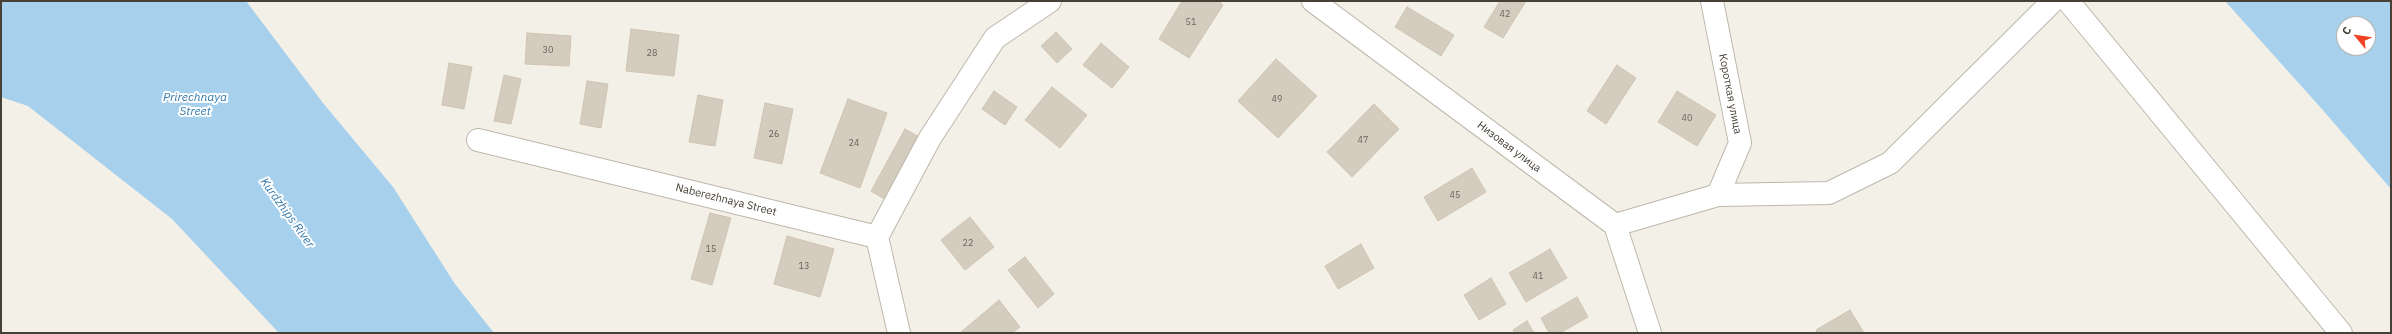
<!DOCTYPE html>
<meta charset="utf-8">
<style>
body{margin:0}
#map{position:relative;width:2392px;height:334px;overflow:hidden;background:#f3f0e8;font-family:"IBM Plex Sans",sans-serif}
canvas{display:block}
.frame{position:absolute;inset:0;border:2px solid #464037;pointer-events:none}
.north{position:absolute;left:2336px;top:16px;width:40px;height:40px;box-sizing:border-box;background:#fff;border:1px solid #b5b3af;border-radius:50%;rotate:299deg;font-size:11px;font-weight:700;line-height:16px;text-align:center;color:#464037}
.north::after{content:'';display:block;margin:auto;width:14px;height:18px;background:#f14121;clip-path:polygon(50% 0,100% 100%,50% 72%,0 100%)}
</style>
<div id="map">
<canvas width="2392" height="334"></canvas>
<div class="frame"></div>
<div class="north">С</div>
</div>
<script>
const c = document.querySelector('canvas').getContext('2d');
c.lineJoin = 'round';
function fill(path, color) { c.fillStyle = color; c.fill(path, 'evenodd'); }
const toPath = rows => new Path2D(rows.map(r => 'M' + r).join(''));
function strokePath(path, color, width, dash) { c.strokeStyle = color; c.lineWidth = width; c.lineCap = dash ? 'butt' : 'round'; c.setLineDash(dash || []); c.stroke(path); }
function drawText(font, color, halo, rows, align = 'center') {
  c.font = font + ' "IBM Plex Sans",sans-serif'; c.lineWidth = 4; c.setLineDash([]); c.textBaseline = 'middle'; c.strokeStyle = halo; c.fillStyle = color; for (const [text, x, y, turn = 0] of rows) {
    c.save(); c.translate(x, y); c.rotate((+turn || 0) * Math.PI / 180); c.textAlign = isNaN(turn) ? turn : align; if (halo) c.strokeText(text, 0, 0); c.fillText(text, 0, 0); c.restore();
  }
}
fill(toPath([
 [1,1,246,1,323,103,393,187,455,284,494,333,279,333,172,219,28,106,1,97],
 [2225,1,2391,1,2391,189,2321,108],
 [2344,24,2368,24,2368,48,2344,48]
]), '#a7d0ed');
const building = toPath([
 [1182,1,1218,1,1223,5,1189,58,1159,39,1182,1],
 [1500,1,1526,1,1503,38,1484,27,1500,1],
 [1407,7,1454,35,1441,56,1395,27,1407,7],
 [631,29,679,35,674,76,626,71,631,29],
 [1056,32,1072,49,1057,63,1041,46,1056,32],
 [527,33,571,36,569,66,525,64,527,33],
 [1101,43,1129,67,1112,88,1083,65,1101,43],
 [1276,59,1317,96,1278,138,1238,101,1276,59],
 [449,63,472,67,464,109,442,105,449,63],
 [1617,65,1636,78,1606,124,1587,111,1617,65],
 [504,75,521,79,511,124,494,121,504,75],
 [587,81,608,84,601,128,580,124,587,81],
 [1052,87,1087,115,1060,148,1025,120,1052,87],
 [994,91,1017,107,1005,125,982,109,994,91],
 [1677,91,1716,115,1697,146,1658,122,1677,91],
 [698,95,723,100,715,146,689,142,698,95],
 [848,99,887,113,860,188,820,173,848,99],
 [765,103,793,109,782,164,754,158,765,103],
 [1374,104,1399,129,1352,177,1327,152,1374,104],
 [905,129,921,138,886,200,871,191,905,129],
 [1472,168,1486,192,1438,221,1424,197,1472,168],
 [710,213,731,218,712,285,691,279,710,213],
 [970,217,994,247,965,270,941,240,970,217],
 [787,236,834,249,820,297,774,284,787,236],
 [1361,244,1374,268,1338,289,1325,266,1361,244],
 [1550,249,1567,278,1526,302,1509,273,1550,249],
 [1025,257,1054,294,1038,308,1008,270,1025,257],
 [1491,278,1506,304,1479,320,1464,295,1491,278],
 [1577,297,1588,317,1560,333,1549,333,1541,318,1577,297],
 [999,300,1020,327,1012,333,960,333,999,300],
 [1850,310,1864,333,1817,333,1816,330,1850,310],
 [1527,321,1534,333,1515,333,1513,330,1527,321]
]);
fill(building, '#d4ccbe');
strokePath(building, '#cfc4b1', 1);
const minor = toPath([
 [1313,1,1615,225,1650,333],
 [2068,1,2341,333],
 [478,140,877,237,899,333],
 [1718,195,1829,193,1890,163,2053,1],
 [1615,225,1718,195,1740,143,1712,1],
 [877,237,930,138,995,38,1050,1]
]);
strokePath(minor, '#beb8ab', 24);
strokePath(minor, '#fff', 22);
drawText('9px', '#6a6359', null, [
 ["42",1505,14],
 ["51",1191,22],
 ["30",548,50],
 ["28",652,53],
 ["49",1277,99],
 ["40",1687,118],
 ["26",774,134],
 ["47",1363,140],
 ["24",854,143],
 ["45",1455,195],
 ["22",968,243],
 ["15",711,249],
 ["13",804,266],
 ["41",1538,276]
]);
drawText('11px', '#464037', '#fff', [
 ["Короткая улица",1730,94,79],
 ["Низовая улица",1509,147,37],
 ["Naberezhnaya Street",726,200,14]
]);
drawText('italic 12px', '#347aae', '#fff', [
 ["Prirechnaya",195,98],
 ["Street",195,112],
 ["Kurdzhips River",287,213,54]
]);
</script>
